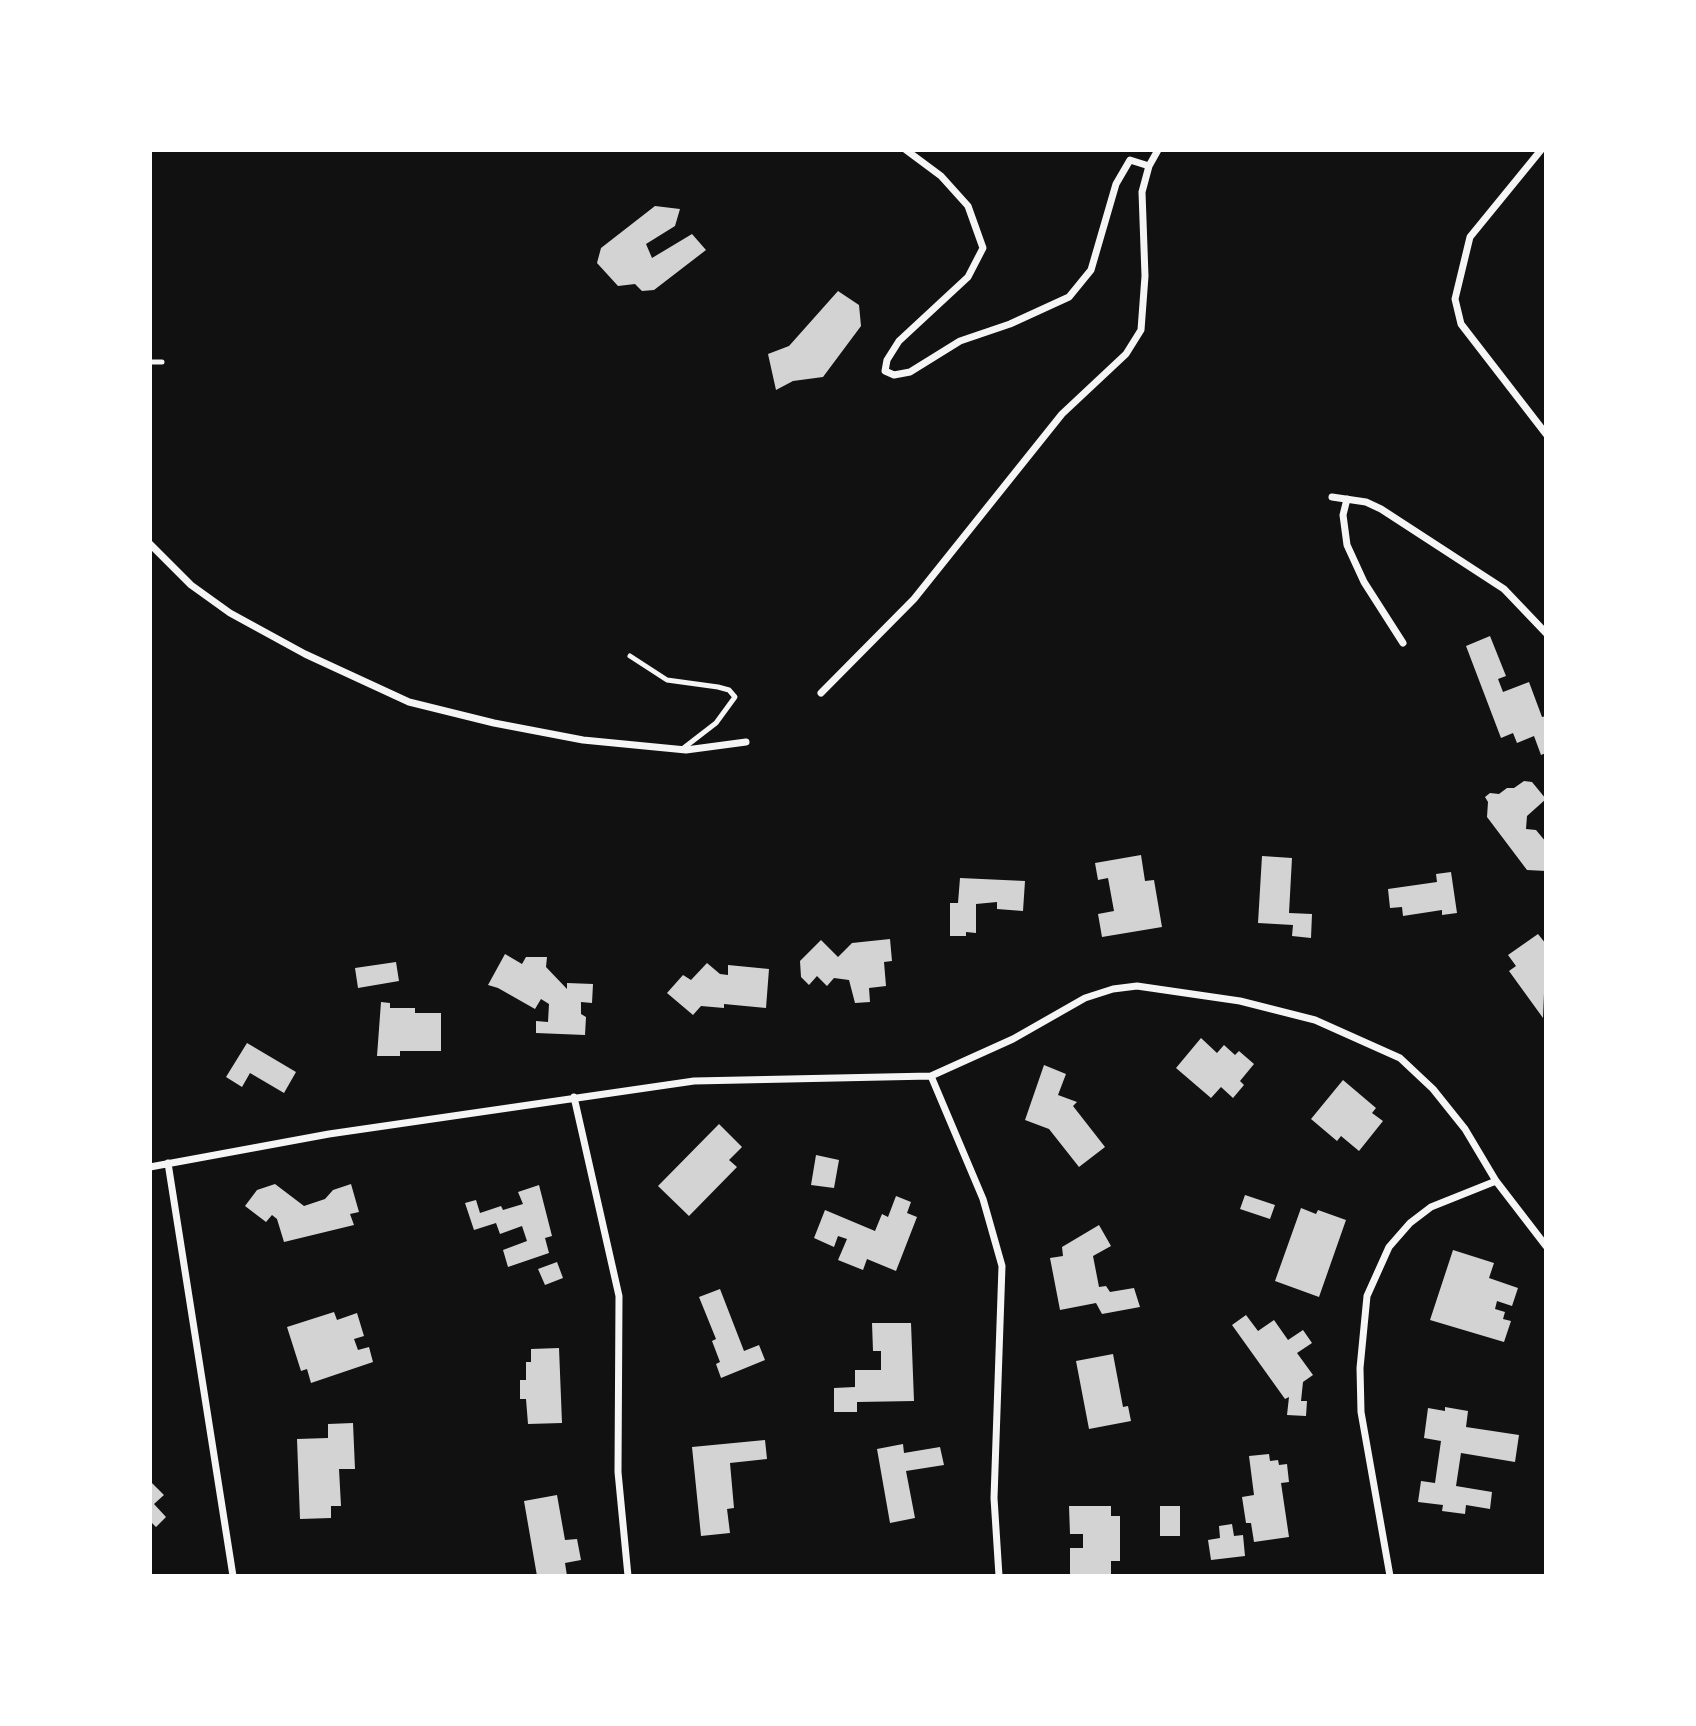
<!DOCTYPE html>
<style>
body{margin:0}
#map{position:relative;width:1696px;height:1726px;overflow:hidden;background:#111;font-family:Rubik,sans-serif}
canvas{display:block}
.frame{position:absolute;inset:0;border:152px solid #fff;pointer-events:none}
</style>
<div id="map">
<canvas width="1696" height="1726"></canvas>
<div class="frame"></div>
</div>
<script>
const c = document.querySelector('canvas').getContext('2d');
c.lineJoin = 'round';
function fill(path, color) { c.fillStyle = color; c.fill(path, 'evenodd'); }
const toPath = rows => new Path2D(rows.map(r => 'M' + r).join(''));
function strokePath(path, color, width, dash) { c.strokeStyle = color; c.lineWidth = width; c.lineCap = dash ? 'butt' : 'round'; c.setLineDash(dash || []); c.stroke(path); }
fill(toPath([
 [655,206,680,209,675,226,646,244,652,258,692,234,706,250,654,290,642,291,635,284,618,286,597,263,601,248],
 [838,291,859,305,861,326,823,377,793,381,776,390,768,354,789,346],
 [1490,636,1506,676,1498,679,1503,692,1529,682,1542,717,1546,716,1546,753,1541,755,1534,736,1517,743,1513,733,1501,738,1466,646],
 [1524,781,1532,782,1546,799,1527,816,1526,829,1536,830,1546,842,1546,871,1527,870,1487,817,1488,802,1485,797,1490,793,1499,794,1507,788,1514,788],
 [1141,855,1145,881,1154,880,1162,927,1102,937,1098,914,1114,911,1108,878,1098,880,1095,863],
 [1262,856,1292,858,1289,913,1312,914,1311,938,1292,936,1293,925,1258,923],
 [1451,872,1457,913,1442,915,1442,910,1403,916,1402,907,1390,908,1388,889,1437,882,1436,874],
 [960,878,1025,881,1023,911,997,909,997,902,976,904,976,933,966,932,966,936,950,936,950,903,958,903],
 [1538,934,1546,944,1543,1018,1509,971,1516,966,1508,955],
 [890,939,892,961,884,962,886,986,869,988,870,1002,855,1003,849,980,834,978,827,986,817,976,809,985,801,977,800,961,821,940,838,957,852,943],
 [505,954,522,964,526,957,547,957,546,967,567,989,567,983,593,984,592,1003,581,1002,581,1014,586,1017,585,1035,536,1033,536,1021,548,1022,549,1004,541,999,535,1009,498,988,488,985],
 [396,962,399,981,358,988,355,968],
 [707,963,720,974,728,975,728,965,769,969,766,1008,724,1004,724,1008,701,1006,693,1015,667,993,683,975,691,980],
 [381,1002,390,1003,390,1008,415,1008,415,1013,441,1013,441,1051,400,1051,400,1056,377,1056],
 [1201,1038,1217,1053,1224,1045,1235,1055,1239,1051,1254,1064,1240,1081,1244,1085,1233,1098,1221,1087,1211,1098,1176,1068],
 [247,1043,296,1072,284,1093,250,1073,242,1087,226,1077],
 [1044,1065,1066,1074,1058,1095,1077,1102,1073,1106,1105,1147,1079,1167,1049,1129,1025,1120],
 [1343,1080,1376,1108,1372,1113,1383,1121,1359,1151,1341,1136,1337,1141,1311,1119],
 [719,1124,742,1147,729,1160,737,1167,689,1216,658,1186],
 [816,1155,839,1160,834,1188,811,1185],
 [275,1184,304,1206,325,1199,333,1190,351,1184,359,1212,350,1214,354,1225,284,1242,277,1219,272,1215,266,1222,245,1206,257,1190],
 [539,1185,552,1236,545,1238,549,1253,508,1267,503,1250,527,1241,522,1226,500,1234,496,1223,474,1230,465,1203,476,1200,480,1213,501,1206,503,1210,523,1204,518,1192],
 [1245,1195,1275,1205,1270,1219,1240,1209],
 [896,1196,911,1202,907,1213,917,1217,896,1271,867,1259,863,1270,838,1260,847,1239,838,1236,834,1247,814,1238,825,1210,875,1231,882,1214,888,1217],
 [1301,1208,1316,1214,1318,1210,1346,1220,1319,1297,1275,1281],
 [1099,1225,1111,1246,1093,1256,1099,1287,1106,1286,1110,1292,1134,1288,1140,1307,1102,1314,1096,1303,1060,1310,1050,1258,1063,1256,1062,1247],
 [1453,1250,1494,1263,1489,1278,1518,1288,1512,1306,1497,1301,1495,1309,1505,1312,1503,1319,1511,1321,1504,1342,1430,1320],
 [557,1262,563,1278,545,1285,538,1269],
 [720,1289,744,1351,759,1345,765,1360,721,1378,716,1364,720,1362,712,1341,716,1339,699,1297],
 [334,1312,337,1320,357,1313,364,1336,354,1339,358,1350,369,1347,373,1362,311,1383,307,1369,301,1371,287,1327],
 [1246,1315,1258,1331,1274,1320,1288,1340,1303,1330,1312,1343,1297,1353,1313,1375,1303,1382,1301,1401,1307,1401,1306,1416,1287,1415,1289,1397,1285,1399,1232,1325],
 [872,1323,911,1323,914,1401,857,1402,857,1412,834,1412,834,1388,855,1387,855,1370,881,1370,881,1351,873,1351],
 [559,1348,562,1423,528,1424,526,1399,520,1399,520,1380,526,1380,526,1362,531,1362,531,1349],
 [1113,1354,1123,1407,1128,1406,1131,1421,1089,1429,1076,1361],
 [1445,1407,1468,1411,1466,1427,1519,1435,1515,1462,1461,1453,1456,1486,1492,1492,1490,1509,1466,1505,1465,1514,1442,1511,1443,1505,1418,1502,1421,1481,1435,1483,1441,1441,1424,1438,1428,1408,1445,1411],
 [353,1423,355,1469,339,1469,341,1506,331,1506,331,1518,300,1519,297,1439,328,1438,328,1424],
 [765,1440,767,1459,730,1463,734,1508,727,1509,730,1533,701,1536,692,1447],
 [903,1444,904,1453,940,1447,944,1465,906,1471,915,1518,890,1523,877,1449],
 [1269,1454,1270,1461,1278,1460,1279,1465,1287,1464,1289,1482,1281,1483,1289,1537,1254,1542,1251,1523,1246,1523,1242,1497,1254,1495,1249,1456],
 [150,1481,164,1495,154,1504,166,1517,156,1527,150,1521],
 [557,1495,565,1540,577,1539,581,1560,565,1563,567,1576,537,1576,524,1501],
 [1069,1506,1111,1506,1111,1516,1120,1516,1120,1561,1111,1561,1111,1575,1070,1575,1070,1548,1083,1548,1083,1534,1070,1534],
 [1160,1506,1180,1506,1180,1536,1160,1536],
 [1232,1524,1234,1536,1243,1535,1245,1556,1211,1560,1208,1540,1220,1538,1219,1526]
]), '#d3d3d3');
strokePath(toPath([
 [150,362,162,362],
 [630,656,667,680,718,687,729,690,735,697,716,723,681,750]
]), '#f5f5f5', 5);
strokePath(toPath([
 [906,150,941,176,968,206,983,248,968,277,899,341,887,360,885,371,894,375,910,372,960,341,1010,324,1069,297,1091,270,1116,184,1130,160,1149,166],
 [1541,150,1470,237,1455,299,1461,324,1546,434],
 [1332,497,1366,502,1381,509,1504,589,1546,633],
 [1347,499,1343,515,1347,545,1364,582,1403,643],
 [150,544,191,585,230,613,305,654,409,702,494,723,583,740,686,750,746,742],
 [821,693,914,599,1062,414,1126,354,1141,330,1145,276,1142,192,1149,166,1158,150],
 [931,1076,983,1199,1002,1266,994,1498,999,1576],
 [574,1097,619,1296,618,1472,628,1576],
 [168,1163,233,1576],
 [150,1167,329,1134,694,1081,931,1076,1013,1039,1085,998,1113,989,1137,986,1240,1001,1315,1020,1400,1058,1433,1089,1465,1129,1496,1181,1546,1246],
 [1390,1576,1361,1412,1360,1368,1367,1296,1389,1247,1410,1223,1431,1207,1496,1181]
]), '#f5f5f5', 7);
</script>
